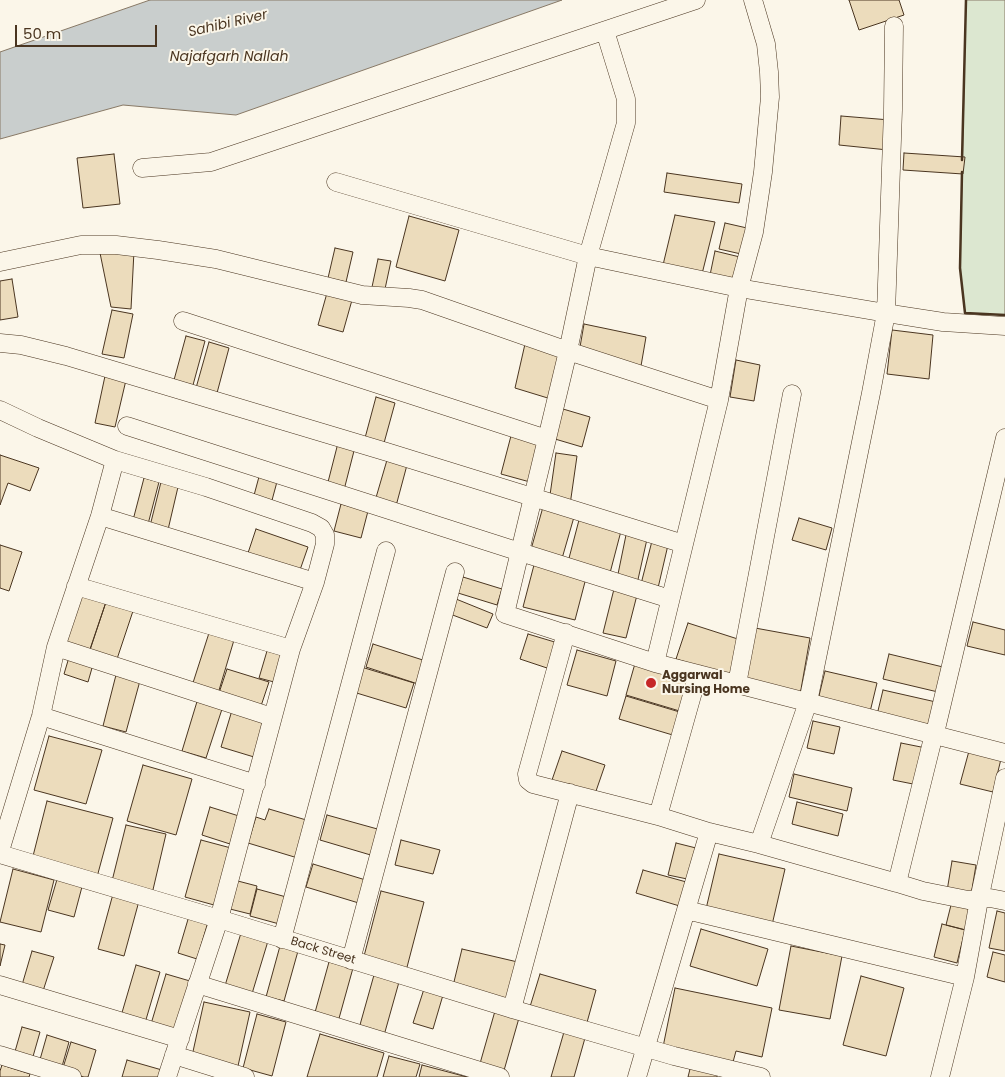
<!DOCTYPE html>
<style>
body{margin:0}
#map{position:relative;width:1005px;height:1077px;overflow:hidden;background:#fbf6e9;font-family:Poppins,sans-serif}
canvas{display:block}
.scale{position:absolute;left:15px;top:25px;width:142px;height:22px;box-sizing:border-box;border:2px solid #4a3520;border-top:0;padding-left:6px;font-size:15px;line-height:18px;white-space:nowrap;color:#4a3520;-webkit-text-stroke:4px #fbf6e9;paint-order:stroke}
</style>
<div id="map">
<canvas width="1005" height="1077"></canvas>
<div class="scale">50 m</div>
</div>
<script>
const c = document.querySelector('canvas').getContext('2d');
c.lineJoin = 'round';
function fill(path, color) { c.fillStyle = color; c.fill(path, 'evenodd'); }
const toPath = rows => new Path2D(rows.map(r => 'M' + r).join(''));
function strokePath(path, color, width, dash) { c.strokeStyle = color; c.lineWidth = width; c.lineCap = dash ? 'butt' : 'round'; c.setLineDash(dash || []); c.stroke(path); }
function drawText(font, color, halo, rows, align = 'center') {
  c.font = font + ' Poppins,sans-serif'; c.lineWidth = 4; c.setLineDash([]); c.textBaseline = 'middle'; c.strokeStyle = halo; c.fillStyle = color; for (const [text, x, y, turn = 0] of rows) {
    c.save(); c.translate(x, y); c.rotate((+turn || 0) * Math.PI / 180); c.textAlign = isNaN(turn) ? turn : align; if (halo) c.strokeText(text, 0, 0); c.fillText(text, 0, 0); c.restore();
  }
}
const green = toPath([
 [966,0,1005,0,1005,315,965,313,960,268,966,0]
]);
fill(green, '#dce7d0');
strokePath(green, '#887966', 1);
const water = toPath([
 [150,0,562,0,236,115,123,105,0,139,0,52,150,0]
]);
fill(water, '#c9cecd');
strokePath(water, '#887966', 1);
const building = toPath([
 [849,0,899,0,904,15,859,30,849,0],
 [841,116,890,120,888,150,839,145,841,116],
 [904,153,965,157,963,174,903,170,904,153],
 [114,154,120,204,83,208,77,158,114,154],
 [667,173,742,184,739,203,664,192,667,173],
 [675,215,715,222,702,274,663,265,675,215],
 [409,216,459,230,445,281,396,267,409,216],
 [725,223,747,228,741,254,719,249,725,223],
 [99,248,134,251,131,309,111,307,99,248],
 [335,248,353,252,346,282,328,278,335,248],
 [715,251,740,257,735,281,710,275,715,251],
 [378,259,391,261,385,289,372,287,378,259],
 [12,279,18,317,0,320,0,281,12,279],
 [327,293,352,300,343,332,318,325,327,293],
 [112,310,133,314,124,358,102,354,112,310],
 [584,324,646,337,641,366,580,347,584,324],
 [892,330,933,335,929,379,887,374,892,330],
 [186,336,205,341,193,385,174,380,186,336],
 [209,342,229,348,217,393,196,388,209,342],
 [525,344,561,356,551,399,515,388,525,344],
 [736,360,760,365,754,401,730,397,736,360],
 [105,376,126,380,115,427,95,423,105,376],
 [376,397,395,403,384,443,365,438,376,397],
 [563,409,590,417,582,447,555,439,563,409],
 [512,432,542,440,530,482,501,474,512,432],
 [338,443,355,447,344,490,327,486,338,443],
 [556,453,577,456,570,505,549,502,556,453],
 [0,455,39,468,30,491,8,483,0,505,0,455],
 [387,460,407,465,396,506,375,501,387,460],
 [260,473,278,478,271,504,253,499,260,473],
 [144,478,159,482,147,528,132,524,144,478],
 [161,482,178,487,167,534,149,530,161,482],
 [341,504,368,511,361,538,334,531,341,504],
 [543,507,574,517,561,562,530,553,543,507],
 [799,518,832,528,826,550,792,540,799,518],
 [579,520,621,531,610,573,568,562,579,520],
 [256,529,308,547,300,570,248,553,256,529],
 [626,535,647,539,637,584,617,579,626,535],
 [652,541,668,545,658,588,641,584,652,541],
 [0,545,22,552,9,591,0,588,0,545],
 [534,565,586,578,575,620,523,607,534,565],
 [463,577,502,589,497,605,458,593,463,577],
 [614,589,637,595,626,638,603,633,614,589],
 [80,590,107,599,88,655,61,646,80,590],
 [107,599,134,608,115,665,88,656,107,599],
 [456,599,493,614,487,628,450,614,456,599],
 [973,622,1005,630,1005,655,967,646,973,622],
 [688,623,744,641,732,677,676,659,688,623],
 [755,628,810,638,800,695,745,685,755,628],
 [209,633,234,640,217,697,191,689,209,633],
 [528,634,558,643,550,669,520,659,528,634],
 [373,644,429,662,421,685,366,667,373,644],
 [577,650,616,661,607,696,567,685,577,650],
 [267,651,282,655,274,682,259,678,267,651],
 [70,654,94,661,88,682,64,674,70,654],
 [889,654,943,667,938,692,883,679,889,654],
 [636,660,693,677,683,712,626,695,636,660],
 [358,666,414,683,406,708,350,691,358,666],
 [227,669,269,682,260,709,218,696,227,669],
 [117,671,141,677,126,732,103,726,117,671],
 [825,671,877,683,870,712,818,700,825,671],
 [883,690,936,702,930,727,877,715,883,690],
 [199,695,224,703,206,758,182,751,199,695],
 [626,696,683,713,676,736,619,719,626,696],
 [233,707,267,717,254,757,221,747,233,707],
 [813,721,840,727,834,754,807,748,813,721],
 [49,736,102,750,86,804,34,790,49,736],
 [901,743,926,748,918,785,893,780,901,743],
 [562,751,605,765,595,794,552,780,562,751],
 [969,751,1001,759,993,792,960,784,969,751],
 [143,765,192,779,176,835,127,821,143,765],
 [794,774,852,788,847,811,789,797,794,774],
 [47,801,113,818,97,877,32,860,47,801],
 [797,802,843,814,838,836,792,824,797,802],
 [210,807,239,816,230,844,202,835,210,807],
 [269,809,313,822,301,859,248,843,256,817,265,820,269,809],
 [327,815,381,830,374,856,320,840,327,815],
 [126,825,166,834,152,894,111,885,126,825],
 [201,840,231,848,214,905,185,897,201,840],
 [401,840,440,850,433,874,395,865,401,840],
 [676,843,700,849,692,880,668,875,676,843],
 [719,854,785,869,772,925,706,909,719,854],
 [952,861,976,865,971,895,947,891,952,861],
 [313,864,369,881,362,904,306,887,313,864],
 [13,869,54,880,41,932,0,922,13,869],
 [643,870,690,883,683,907,636,893,643,870],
 [58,876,83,883,74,917,48,910,58,876],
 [234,880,257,886,250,914,226,908,234,880],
 [257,889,290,898,283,925,250,916,257,889],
 [381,891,424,902,406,971,363,960,381,891],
 [113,894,139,901,124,956,98,949,113,894],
 [952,901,975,907,970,931,946,925,952,901],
 [997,911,1005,913,1005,951,989,948,997,911],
 [189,916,208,922,197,959,178,953,189,916],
 [942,924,965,930,957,963,934,957,942,924],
 [701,929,768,949,757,986,690,966,701,929],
 [241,933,268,941,251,997,224,989,241,933],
 [0,944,5,945,0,966,0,944],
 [280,946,298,951,284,1001,266,997,280,946],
 [791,946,842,956,830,1019,779,1010,791,946],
 [462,949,522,963,511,1004,452,990,462,949],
 [32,951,54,957,43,991,22,985,32,951],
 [993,952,1005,955,1005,982,987,977,993,952],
 [329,962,353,968,338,1022,314,1016,329,962],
 [136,965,160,972,145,1023,121,1016,136,965],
 [166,974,190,981,175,1031,151,1024,166,974],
 [540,974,596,990,586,1026,529,1010,540,974],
 [374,975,399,982,383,1039,358,1032,374,975],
 [861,976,904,988,886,1056,843,1045,861,976],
 [675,988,772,1008,762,1057,736,1051,733,1062,663,1047,675,988],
 [424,989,443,995,433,1029,413,1023,424,989],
 [204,1002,250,1012,238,1066,192,1056,204,1002],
 [495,1011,519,1018,503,1074,479,1067,495,1011],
 [257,1014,286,1022,272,1076,243,1068,257,1014],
 [22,1027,40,1032,32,1060,14,1055,22,1027],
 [564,1032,585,1038,574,1077,551,1077,564,1032],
 [320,1034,384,1053,377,1077,307,1077,320,1034],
 [47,1035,69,1042,61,1070,39,1063,47,1035],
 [71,1042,96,1050,88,1077,84,1077,62,1071,71,1042],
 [389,1056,420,1064,416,1077,383,1077,389,1056],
 [127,1060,162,1070,160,1077,122,1077,127,1060],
 [2,1065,30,1074,29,1077,0,1077,0,1071,2,1065],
 [422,1065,467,1077,419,1077,422,1065],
 [691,1065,718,1071,717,1077,688,1077,691,1065]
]);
fill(building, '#ecdcbc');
strokePath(building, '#4a3520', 1);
const street = toPath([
 [605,31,626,99,626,123,588,256,568,351,505,614,655,663,1005,753],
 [142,168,211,162,696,0],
 [336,182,588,256,739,288,886,313,943,322,1005,326],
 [0,262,81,245,116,245,158,250,216,259,362,295,409,298,422,300,568,351,719,400],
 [183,321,547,439],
 [0,343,21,345,66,356,387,452,684,544],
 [0,410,38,428,115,460,206,487,312,523,321,528,325,535,325,544,315,582,291,649],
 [127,426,520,552,670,599],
 [100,516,315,582],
 [76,586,291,649,219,919,167,1077],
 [566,633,527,774,528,780,533,784,658,816,709,832,759,844,897,883,923,891,968,900,990,898,1005,901],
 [56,647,272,717],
 [655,663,719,400,739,288,754,232,763,172,770,97,769,72,766,44,753,0],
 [737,684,792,394],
 [41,716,256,784],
 [658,816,698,674],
 [759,844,808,702,871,393,886,313,893,110,894,26],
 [0,851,41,716,56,647,100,516,115,460],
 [0,854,219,919,512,1009,674,1056,761,1077],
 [897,883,934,734,935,733,1005,438],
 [686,910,965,977],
 [282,939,386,551],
 [351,960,455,572],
 [197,984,500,1077],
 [0,985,180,1039],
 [512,1009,570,793],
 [0,1055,72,1077],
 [174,1055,245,1077],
 [637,1077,709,832],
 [940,1077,965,977,979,900,1005,778]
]);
strokePath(street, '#4a3520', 19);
strokePath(street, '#fbf6e9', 18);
strokePath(toPath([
 [962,160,966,0],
 [962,172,960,268,965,313,1005,315]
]), '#4a3520', 2.5);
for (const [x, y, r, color] of [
 [651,683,6,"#c62828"]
]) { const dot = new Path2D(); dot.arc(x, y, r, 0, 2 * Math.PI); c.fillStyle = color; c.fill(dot); strokePath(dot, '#fbf6e9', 2); }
drawText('bold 12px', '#4a3520', '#fbf6e9', [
 ["Aggarwal",662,676],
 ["Nursing Home",662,690]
], 'left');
drawText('12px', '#4a3520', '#fbf6e9', [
 ["Back Street",323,951,17]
]);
drawText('italic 14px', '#4a3520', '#fbf6e9', [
 ["Sahibi River",228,24,-13],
 ["Najafgarh Nallah",229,57]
]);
</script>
